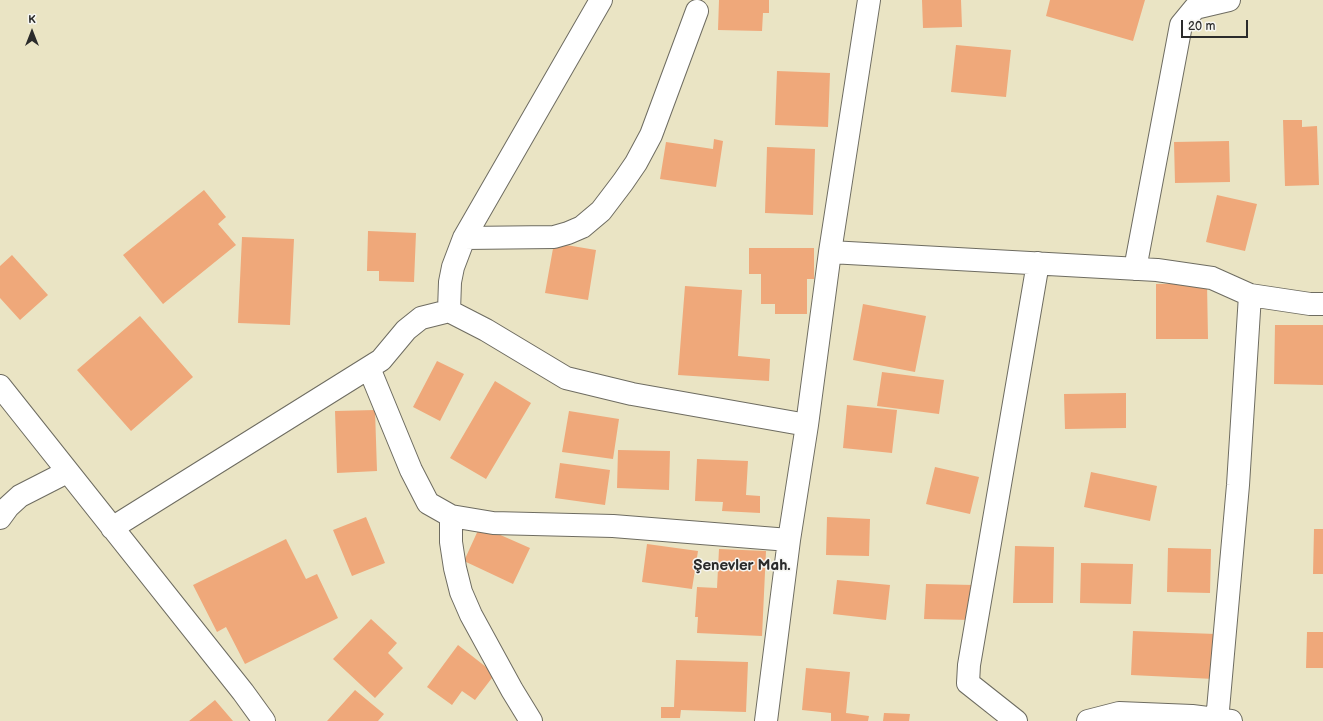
<!DOCTYPE html>
<meta charset="utf-8">
<style>
body{margin:0}
#map{position:relative;width:1323px;height:721px;overflow:hidden;background:#eae4c4;font-family:"Balsamiq Sans",sans-serif}
canvas{display:block}
.north{position:absolute;left:12px;top:12px;width:40px;height:40px;-webkit-text-stroke:3px #f6f6f2;paint-order:stroke;rotate:0deg;font-size:11px;font-weight:700;line-height:16px;text-align:center;color:#2b2b2b}
.north::after{content:'';display:block;margin:auto;width:14px;height:18px;background:#2b2b2b;clip-path:polygon(50% 0,100% 100%,50% 72%,0 100%)}
.scale{position:absolute;left:1181px;top:20px;width:67px;height:18px;box-sizing:border-box;border:2px solid #2b2b2b;border-top:0;padding-left:5px;font-size:12px;line-height:14px;white-space:nowrap;color:#2b2b2b;-webkit-text-stroke:3px #f6f6f2;paint-order:stroke}
</style>
<div id="map">
<canvas width="1323" height="721"></canvas>
<div class="north">K</div>
<div class="scale">20 m</div>
</div>
<script>
const c = document.querySelector('canvas').getContext('2d');
c.lineJoin = 'round';
function fill(path, color) { c.fillStyle = color; c.fill(path, 'evenodd'); }
const toPath = rows => new Path2D(rows.map(r => 'M' + r).join(''));
function strokePath(path, color, width, dash) { c.strokeStyle = color; c.lineWidth = width; c.lineCap = dash ? 'butt' : 'round'; c.setLineDash(dash || []); c.stroke(path); }
function drawText(font, color, halo, rows, align = 'center') {
  c.font = font + ' "Balsamiq Sans",sans-serif'; c.lineWidth = 3; c.setLineDash([]); c.textBaseline = 'middle'; c.strokeStyle = halo; c.fillStyle = color; for (const [text, x, y, turn = 0] of rows) {
    c.save(); c.translate(x, y); c.rotate((+turn || 0) * Math.PI / 180); c.textAlign = isNaN(turn) ? turn : align; if (halo) c.strokeText(text, 0, 0); c.fillText(text, 0, 0); c.restore();
  }
}
fill(toPath([
 [719,0,769,0,769,13,763,13,762,31,718,30],
 [922,0,961,0,962,27,923,28],
 [1050,0,1145,0,1133,41,1046,16],
 [956,45,1011,50,1006,97,951,92],
 [777,71,830,73,828,127,775,125],
 [1283,120,1302,120,1302,127,1317,126,1319,185,1285,186],
 [714,139,723,141,716,187,660,179,666,142,713,149],
 [1229,141,1230,182,1175,183,1174,142],
 [767,147,815,149,813,215,765,213],
 [204,190,226,217,218,224,236,245,163,304,123,255],
 [1217,195,1257,204,1245,251,1206,242],
 [368,231,416,233,414,282,379,281,379,271,367,271],
 [242,237,294,239,290,325,238,323],
 [554,243,596,250,588,300,545,293],
 [749,248,814,248,814,279,807,279,807,314,775,314,775,304,761,304,761,274,749,274],
 [12,255,48,295,20,320,0,298,0,266],
 [1207,283,1208,339,1156,339,1156,284],
 [685,286,742,290,738,356,770,359,769,381,678,375],
 [863,304,926,316,915,372,853,360],
 [140,316,193,377,131,431,77,370],
 [1275,325,1323,325,1323,385,1274,384],
 [437,361,464,374,440,421,413,407],
 [882,372,944,380,939,414,877,406],
 [495,381,531,403,486,479,450,458],
 [1126,393,1126,428,1065,429,1064,394],
 [847,405,897,410,892,453,843,448],
 [375,410,377,471,337,473,335,411],
 [569,411,619,419,613,459,562,452],
 [618,450,670,451,669,490,617,488],
 [697,459,748,461,746,495,760,496,760,513,722,511,723,502,695,501],
 [560,463,610,470,605,505,555,498],
 [935,467,979,477,970,514,926,504],
 [1091,472,1157,486,1150,521,1084,507],
 [366,517,385,563,352,576,333,530],
 [827,517,870,519,869,556,826,555],
 [480,526,530,548,513,584,464,561],
 [1314,529,1323,529,1323,574,1313,574],
 [286,539,306,579,317,574,338,618,245,664,226,627,217,632,193,585],
 [647,544,698,551,692,589,642,582],
 [1015,546,1054,547,1053,603,1013,603],
 [1168,548,1211,549,1210,593,1167,592],
 [719,549,766,551,762,636,697,633,698,617,695,617,697,587,717,588],
 [1081,563,1133,564,1131,604,1080,603],
 [837,580,890,585,886,620,833,614],
 [926,584,974,585,973,620,924,619],
 [371,619,397,643,388,653,403,668,375,698,333,659],
 [1133,631,1216,634,1214,679,1131,675],
 [1307,632,1323,632,1323,668,1306,668],
 [458,645,495,674,475,700,462,691,452,705,427,687],
 [676,660,748,662,746,712,681,710,680,718,661,718,661,707,674,707],
 [806,668,850,672,846,713,869,716,868,721,831,721,831,713,802,710],
 [355,690,384,714,378,721,327,721],
 [215,700,233,721,189,721],
 [884,713,910,714,909,721,883,721]
]), '#efa87a');
const minor = toPath([
 [464,238,554,237,568,233,582,227,601,211,623,182,636,163,651,135,697,11],
 [830,252,1157,270,1212,278,1250,295,1310,304,1323,304],
 [1135,269,1181,25,1195,8,1229,0],
 [449,311,450,282,453,267,464,238,601,0],
 [369,368,411,470,428,503,451,516,493,523,613,526,789,540],
 [0,386,243,692,264,721],
 [451,516,451,542,455,568,461,592,471,615,512,690,531,721],
 [0,518,8,507,20,496,67,472],
 [112,528,381,360,406,330,421,318,449,311,486,330,566,378,632,394,807,425],
 [766,721,789,540,807,425,830,252,869,0],
 [1016,721,968,683,969,665,1038,263],
 [1088,721,1119,713,1192,716,1231,721],
 [1217,721,1238,485,1250,295]
]);
strokePath(minor, '#6e6c61', 24);
strokePath(minor, '#fff', 22);
drawText('bold 15px', '#2b2b2b', '#f6f6f2', [
 ["Şenevler Mah.",742,566]
]);
</script>
